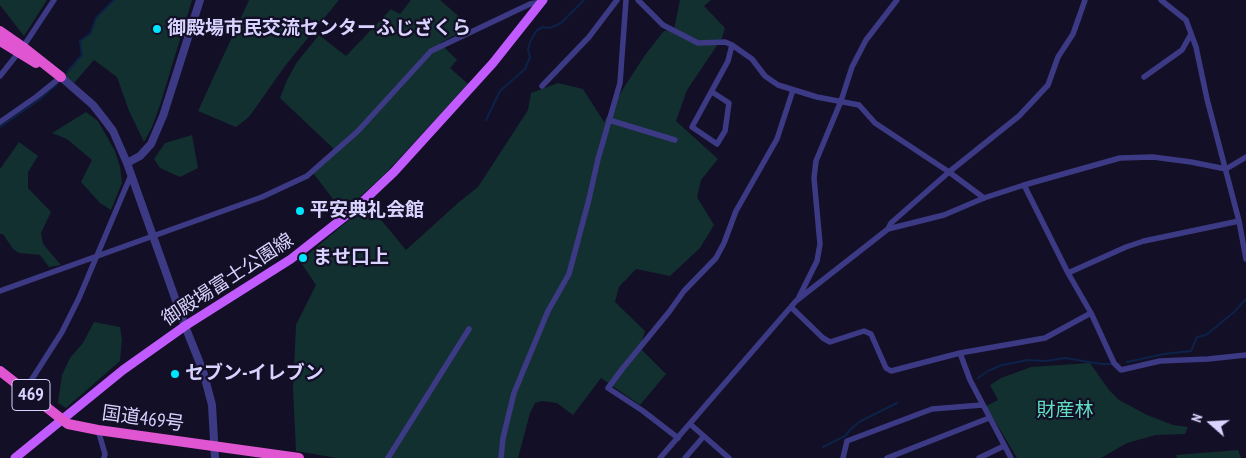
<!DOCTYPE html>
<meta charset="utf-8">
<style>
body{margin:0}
#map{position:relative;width:1246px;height:458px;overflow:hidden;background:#130f26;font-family:"PT Sans Narrow",sans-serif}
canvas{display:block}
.north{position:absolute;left:1186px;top:398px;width:50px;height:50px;-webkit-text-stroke:4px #130f26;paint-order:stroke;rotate:289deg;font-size:14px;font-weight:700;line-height:20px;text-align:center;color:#d9d4ff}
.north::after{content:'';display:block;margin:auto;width:18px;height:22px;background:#d9d4ff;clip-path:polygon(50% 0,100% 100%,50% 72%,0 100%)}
</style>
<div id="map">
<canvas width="1246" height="458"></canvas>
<div class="north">N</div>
</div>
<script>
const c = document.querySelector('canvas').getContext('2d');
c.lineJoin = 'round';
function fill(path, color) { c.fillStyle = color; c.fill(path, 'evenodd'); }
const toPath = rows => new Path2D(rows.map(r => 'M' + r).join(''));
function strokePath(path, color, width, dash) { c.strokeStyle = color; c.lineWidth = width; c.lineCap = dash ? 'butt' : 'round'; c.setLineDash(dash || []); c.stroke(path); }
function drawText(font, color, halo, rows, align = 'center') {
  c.font = font + ' "PT Sans Narrow","Noto Sans JP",sans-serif'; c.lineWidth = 4.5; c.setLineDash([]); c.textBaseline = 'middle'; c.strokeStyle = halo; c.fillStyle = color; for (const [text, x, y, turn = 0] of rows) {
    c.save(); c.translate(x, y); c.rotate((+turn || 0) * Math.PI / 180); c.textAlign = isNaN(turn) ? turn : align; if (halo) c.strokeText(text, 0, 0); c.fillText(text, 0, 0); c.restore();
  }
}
fill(toPath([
 [0,0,47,0,24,36,0,5],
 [113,0,192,0,160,105,152,127,144,142,129,111,117,77,94,60,74,83,65,76,82,55,80,41,91,33,96,18],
 [249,0,339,0,285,66,249,117,236,127,198,111],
 [411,0,440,0,471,27,440,43,457,60,450,68,468,84,385,174,343,212,313,173,337,152,280,98,287,80,297,62,319,35,346,56,391,9,400,14],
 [680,0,711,0,704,6,725,28,722,38,687,90,676,121,718,159,701,180,697,197,714,225,700,248,670,276,636,269,619,287,615,302,645,331,640,348,666,374,640,405,601,378,573,415,557,403,542,401,535,403,530,413,518,458,337,458,296,451,293,389,296,325,316,285,300,261,368,204,406,250,459,202,478,187,528,110,531,93,558,83,583,89,604,122,623,89,645,55,664,31,674,29],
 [86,112,98,121,115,151,120,167,122,183,111,210,100,203,81,182,92,160,67,139,52,133],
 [192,135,198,168,180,177,160,168,154,159,165,143],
 [19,142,38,156,28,172,28,188,51,212,41,233,43,244,61,265,49,267,40,255,19,253,13,249,3,234,0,234,0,169],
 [94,322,120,327,122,340,120,361,66,408,58,403,62,375,70,358,83,343],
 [1090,363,1109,390,1119,400,1147,415,1173,425,1188,427,1185,434,1156,435,1127,443,1101,458,1017,458,986,406,998,400,990,385,1001,378,1031,367],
 [1238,450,1241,458,1177,458,1176,455]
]), '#12302f');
strokePath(toPath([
 [67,72,82,55,80,41,91,33,96,18,114,0],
 [486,120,500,91,525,69,530,57,528,50,530,42,537,30,543,27,550,28,561,23,584,0],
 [0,127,39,100,56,85],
 [1127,362,1164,354,1191,351,1197,337,1206,335,1234,312,1246,299],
 [978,378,988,371,1002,365,1028,360,1046,361,1065,358,1101,364,1113,364],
 [823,447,845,436,851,429,859,422,897,403]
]), '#0c2248', 2);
strokePath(toPath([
 [638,0,663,25,698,43,725,42,732,45,752,59,765,76,778,85,817,97,859,105,875,123,949,172,984,198],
 [1161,0,1186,20,1196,47,1207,99,1239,221,1246,259],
 [0,76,23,47,54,0],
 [1144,77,1182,50,1191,34],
 [542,86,589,37,617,0],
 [712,92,729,103,725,131,717,144,692,127,728,61,732,45],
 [609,120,675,140],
 [0,122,36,97,61,77],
 [1024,185,1068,273,1091,313,1114,363,1121,370,1160,361,1208,359,1246,355],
 [888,229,891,223,949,172,1019,116,1048,85,1058,57,1073,34,1085,0],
 [1068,273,1126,247,1144,241,1239,221],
 [0,291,262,197,307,176,358,131,431,51,530,4,536,3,539,5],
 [799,297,817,261,820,244,814,178,816,161,841,101,852,67,866,40,897,0],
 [791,307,823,338,830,342,864,331,871,334,886,368,891,371,960,353,1045,338,1091,313],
 [960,353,970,380,1011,458],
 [25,390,62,332,79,298,131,175],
 [690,424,729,458],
 [98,430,105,454,104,458],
 [678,438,643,411,608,388,623,368,669,312,684,291,716,258,724,243,736,211,777,139,793,90],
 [388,458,469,329],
 [501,458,503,438,514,393,548,311,569,274,589,199,598,159,620,83,626,0],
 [660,458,796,301,888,229,944,215,984,198,1024,185,1120,158,1153,157,1191,162,1226,169,1246,157],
 [685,458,704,436],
 [843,458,847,441,932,409,982,405],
 [887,458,989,418],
 [979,458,1004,446]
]), '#3d3a85', 5.5);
strokePath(toPath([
 [61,77,93,105,104,119,113,131,127,163,185,326,203,371,212,405,215,458],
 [127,163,140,156,151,144,163,116,200,0]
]), '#3d3a85', 8);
strokePath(toPath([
 [15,458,123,370,185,326,291,259,357,207,394,172,493,63,543,0]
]), '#c25bff', 9);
strokePath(toPath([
 [0,31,23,47,61,77],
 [0,41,36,63],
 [0,371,68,424,98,430,299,458]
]), '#e055d1', 10);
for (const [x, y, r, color] of [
 [157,29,5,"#00e5ff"],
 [300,211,5,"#00e5ff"],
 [303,258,5,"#00e5ff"],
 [175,374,5,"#00e5ff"]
]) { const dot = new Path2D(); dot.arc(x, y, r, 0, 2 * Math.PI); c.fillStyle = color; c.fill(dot); strokePath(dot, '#130f26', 2); }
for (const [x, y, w] of [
 [31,395,38]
]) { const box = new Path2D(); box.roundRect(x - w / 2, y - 15.5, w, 31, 4); c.fillStyle = '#130f26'; c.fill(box); strokePath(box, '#d9d4ff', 1); }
drawText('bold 18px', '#d9d4ff', null, [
 ["469",31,395]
]);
drawText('bold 19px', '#d9d4ff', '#130f26', [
 ["御殿場市民交流センターふじざくら",167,29],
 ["平安典礼会館",310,211],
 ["ませ口上",313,258],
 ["セブン-イレブン",185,374]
], 'left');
drawText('19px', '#d9d4ff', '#130f26', [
 ["御殿場富士公園線",228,280,-33],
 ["国道469号",143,419,8]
]);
drawText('19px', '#5fe0c0', '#130f26', [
 ["財産林",1065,411]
]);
</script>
